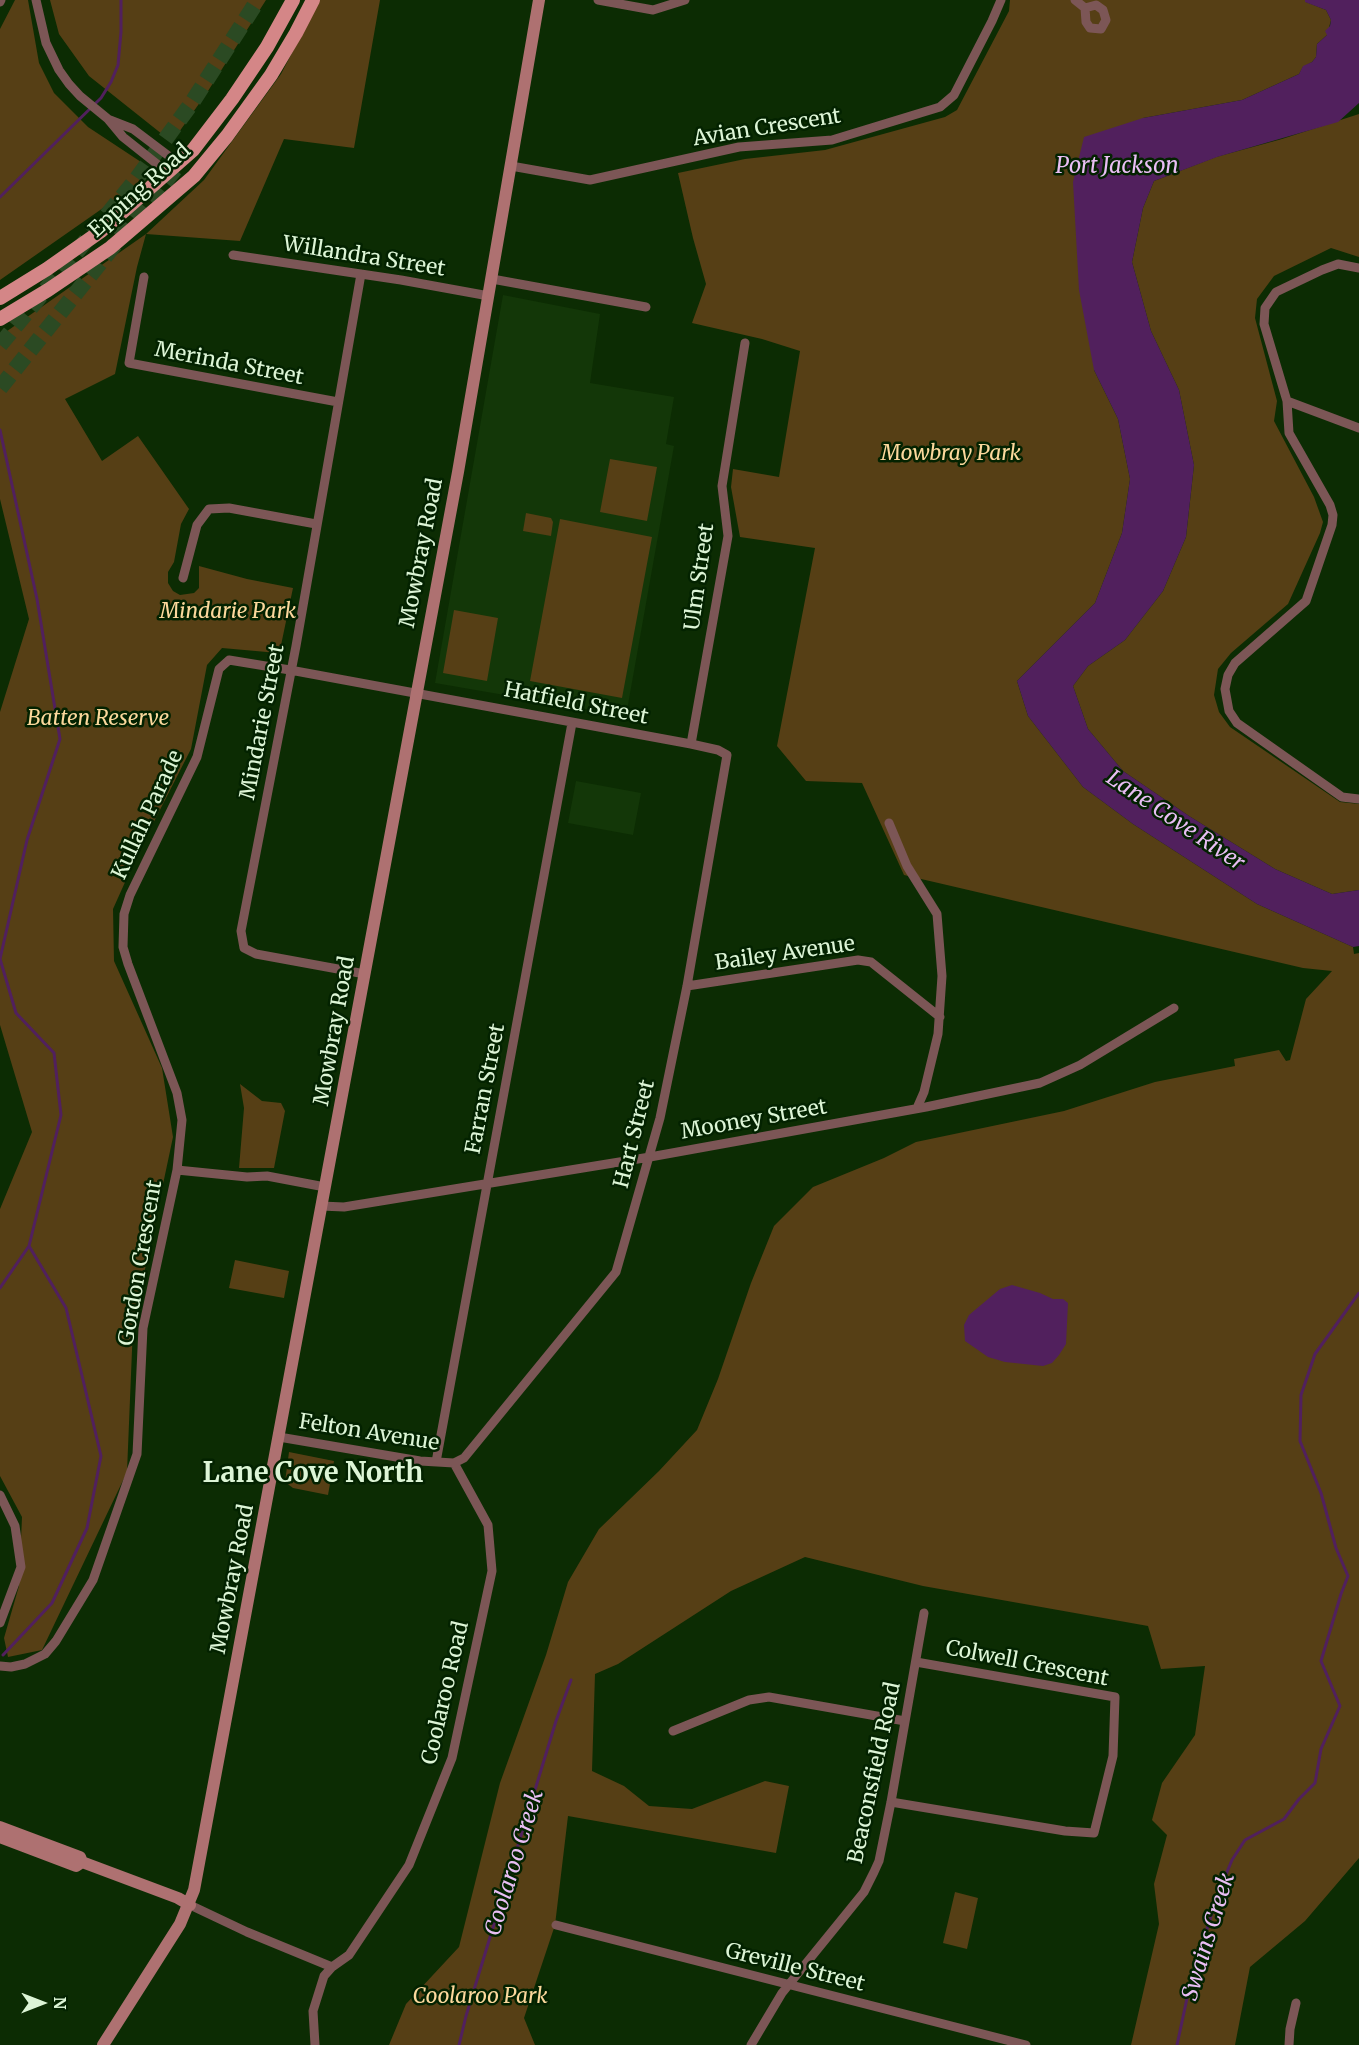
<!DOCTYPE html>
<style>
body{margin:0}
#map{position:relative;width:1359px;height:2045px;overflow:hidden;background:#0c2c03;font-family:Merriweather,serif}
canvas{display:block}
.north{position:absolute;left:12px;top:1973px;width:60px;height:60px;-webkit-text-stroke:4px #032200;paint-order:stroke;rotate:90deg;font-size:16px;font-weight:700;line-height:24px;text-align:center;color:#ddf5d6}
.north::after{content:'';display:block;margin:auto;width:21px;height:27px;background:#ddf5d6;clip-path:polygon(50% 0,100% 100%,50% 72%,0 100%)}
</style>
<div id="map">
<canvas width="1359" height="2045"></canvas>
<div class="north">N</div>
</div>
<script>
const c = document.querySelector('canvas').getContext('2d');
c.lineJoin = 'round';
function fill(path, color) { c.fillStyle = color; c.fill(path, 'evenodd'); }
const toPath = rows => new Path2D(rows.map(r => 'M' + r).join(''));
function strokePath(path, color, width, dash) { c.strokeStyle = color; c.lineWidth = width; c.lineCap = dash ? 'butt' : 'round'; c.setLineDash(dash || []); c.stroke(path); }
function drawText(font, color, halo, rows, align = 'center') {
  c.font = font + ' Merriweather,serif'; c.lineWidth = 5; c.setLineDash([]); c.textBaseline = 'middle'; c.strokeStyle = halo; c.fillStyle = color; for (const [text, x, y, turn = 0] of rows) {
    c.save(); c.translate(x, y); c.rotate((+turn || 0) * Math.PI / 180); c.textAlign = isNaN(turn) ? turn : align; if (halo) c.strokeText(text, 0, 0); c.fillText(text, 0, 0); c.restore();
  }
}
fill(toPath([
 [503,295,600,314,590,383,674,397,666,444,674,446,626,716,435,683],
 [576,781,641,793,633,835,568,823]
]), '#133708');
fill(toPath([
 [15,0,28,0,39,63,54,93,88,127,141,162,146,178,0,280,0,29],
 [50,0,266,0,208,91,172,142,89,76,59,34],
 [320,0,380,0,354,148,284,139,240,241,146,234,137,267,115,374,65,399,102,461,138,436,189,509,181,524,174,562,168,572,168,583,173,591,180,595,194,593,199,588,199,566,247,579,293,588,280,650,278,653,222,648,207,665,191,749,139,851,113,909,114,961,162,1068,173,1137,133,1326,127,1472,42,1650,8,1657,4,1638,19,1586,22,1517,0,1476,0,1209,32,1132,0,1025,0,712,29,619,0,499,0,336,146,234,204,180,281,74],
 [1010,0,1305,0,1306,2,1326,10,1331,20,1327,35,1317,44,1316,57,1312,62,1303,67,1299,74,1242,100,1143,118,1094,370,1118,419,1130,479,1122,533,1095,603,1017,681,1028,716,1083,787,1133,824,1257,904,1353,947,1354,954,1359,953,1359,1858,1305,1921,1250,1967,1235,2045,1131,2045,1159,1924,1154,1884,1167,1835,1152,1820,1162,1783,1195,1735,1205,1666,1161,1669,1148,1626,923,1586,805,1557,731,1591,618,1664,595,1674,592,1771,624,1786,649,1806,692,1809,765,1781,789,1786,776,1853,568,1816,555,1925,524,2018,535,2045,389,2045,406,2004,459,1947,500,1783,546,1655,568,1582,599,1529,659,1471,697,1430,718,1379,751,1283,774,1226,813,1187,884,1158,916,1142,1064,1111,1155,1082,1235,1066,1234,1059,1279,1050,1286,1061,1290,1060,1306,999,1332,971,1303,968,904,875,862,783,806,781,777,746,815,548,740,537,731,487,733,469,779,477,800,351,762,339,692,323,706,284,693,238,678,173,745,159,825,150,945,117,957,110,1009,11],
 [1359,114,1359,257,1331,248,1274,276,1257,299,1255,318,1277,401,1274,421,1314,497,1323,522,1320,533,1288,604,1231,653,1218,669,1214,695,1219,712,1230,727,1340,802,1359,804,1359,890,1332,894,1275,869,1189,816,1123,771,1088,729,1073,686,1088,666,1125,640,1163,591,1186,537,1194,465,1179,390,1151,331,1132,262,1143,208,1154,181,1216,157,1282,139],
 [610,459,657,467,647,521,600,512],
 [526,513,551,518,553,522,551,536,523,531],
 [560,519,652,537,622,698,530,681],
 [454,610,498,618,487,681,443,673],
 [240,1084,262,1101,281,1103,285,1111,274,1168,239,1168,244,1108],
 [235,1260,289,1271,284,1298,229,1288],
 [289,1452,334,1461,328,1495,293,1488,285,1482],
 [955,1892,978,1898,967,1949,943,1943]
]), '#563f15');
fill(toPath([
 [1305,0,1359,0,1359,103,1338,122,1217,157,1154,181,1143,208,1132,262,1151,331,1179,390,1194,465,1186,537,1163,591,1125,640,1088,666,1073,686,1088,729,1123,771,1189,816,1275,869,1332,894,1359,890,1359,946,1353,947,1257,904,1133,824,1083,787,1028,716,1017,681,1095,603,1122,533,1130,479,1118,419,1094,370,1079,290,1073,182,1084,137,1143,118,1242,100,1299,74,1303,66,1312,62,1316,57,1317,44,1327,35,1325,31,1330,26,1331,20,1326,10,1305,2],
 [1012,1285,1040,1293,1053,1299,1063,1299,1068,1303,1066,1344,1059,1355,1052,1363,1043,1366,1005,1362,988,1357,965,1341,964,1325,969,1315,1000,1289]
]), '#51205d');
strokePath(toPath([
 [0,197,101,98,111,82,118,65,121,32,121,0],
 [0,430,37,599,60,739,27,840,0,959,16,1013,54,1053,61,1115,29,1246,66,1308,101,1456,87,1528,52,1603,3,1655],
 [0,1288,29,1246],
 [459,2045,466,2016,556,1721,571,1680],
 [1177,2045,1189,1989,1217,1896,1232,1860,1245,1840,1284,1819,1299,1799,1315,1783,1321,1749,1340,1706,1321,1661,1341,1594,1348,1576,1336,1548,1321,1493,1300,1441,1301,1395,1315,1354,1359,1293]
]), '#51205d', 3);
strokePath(toPath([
 [0,345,135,181,191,104,258,0],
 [0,388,176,168]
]), '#2b4a23', 16, [16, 8]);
strokePath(toPath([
 [36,0,46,43,59,70,69,84,80,96,108,119,123,137,167,172],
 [598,0,653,10,685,0],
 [1075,0,1085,8,1086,22,1090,28,1101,29,1106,20,1103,10,1096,5,1085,8],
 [0,2,1,0],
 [110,120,133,129,178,163],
 [511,166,590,180,739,147,832,140,940,107,954,95,992,21,1001,0],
 [233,255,401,280,489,296],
 [1359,268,1338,264,1322,270,1276,292,1265,308,1264,324,1287,401,1289,433,1330,505,1333,515,1332,525,1306,601,1235,663,1228,675,1225,689,1229,711,1237,723,1342,797,1359,799],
 [361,274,296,646,241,931,244,948,256,954,365,974],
 [144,277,129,363,338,402],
 [492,279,646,307],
 [1287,401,1359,428],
 [183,578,197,525,209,509,229,508,316,524],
 [691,744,728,536,722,486,745,343],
 [889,823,907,866,937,914,942,976,938,1034,924,1092,917,1108],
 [687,986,858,960,871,962,940,1017],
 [177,1170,247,1177,267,1176,325,1187],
 [321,1206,344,1207,650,1157,926,1107,1040,1083,1080,1065,1174,1008],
 [436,1462,572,723],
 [0,1495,15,1526,21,1567,0,1623],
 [0,1666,11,1667,25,1664,45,1654,56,1641,93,1580,137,1454,143,1328,177,1170,182,1120,177,1093,128,964,123,947,124,914,130,895,197,757,219,669,229,660,290,670,691,744,718,750,727,755,687,986,660,1118,616,1272,464,1458,454,1463,420,1461,279,1437],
 [673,1731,749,1700,769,1697,905,1721],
 [891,1802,1065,1831,1094,1833,1113,1756,1115,1697,916,1662],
 [190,1905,247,1932,332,1967],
 [556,1925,1026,2045],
 [315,2045,313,2011,324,1976,332,1967,349,1955,409,1865,452,1758,492,1571,488,1525,454,1463],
 [751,2045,782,1993,864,1892,874,1872,879,1861,891,1802,924,1613],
 [1289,2045,1290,2029,1296,2003]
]), '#7c5656', 9);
strokePath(toPath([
 [0,1827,80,1857,82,1862,178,1898,190,1905],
 [0,1837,76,1866,82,1862],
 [103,2045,180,1924,194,1890,458,472,539,0]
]), '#ae7171', 12);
strokePath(toPath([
 [0,298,47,269,101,231,193,150,232,99,267,47,293,0],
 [0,319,48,290,110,248,194,176,227,136,271,75,296,33,313,0]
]), '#d48687', 14);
drawText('21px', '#ddf5d6', '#032200', [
 ["Avian Crescent",767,128,-9],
 ["Epping Road",140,191,-42],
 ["Willandra Street",364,257,9],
 ["Merinda Street",229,364,11],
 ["Mowbray Road",422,553,-79],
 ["Ulm Street",700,577,-82],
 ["Hatfield Street",576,704,11],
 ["Mindarie Street",263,722,-79],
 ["Kullah Parade",148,815,-65],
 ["Bailey Avenue",785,954,-8],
 ["Mowbray Road",335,1031,-80],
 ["Farran Street",486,1089,-79],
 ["Mooney Street",754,1120,-10],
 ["Hart Street",635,1134,-76],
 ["Gordon Crescent",141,1263,-80],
 ["Felton Avenue",369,1433,9],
 ["Mowbray Road",233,1579,-79],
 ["Colwell Crescent",1027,1664,11],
 ["Coolaroo Road",446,1693,-77],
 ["Beaconsfield Road",875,1773,-78],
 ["Greville Street",795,1968,14]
]);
drawText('italic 21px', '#fcd89c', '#032200', [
 ["Mowbray Park",951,454],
 ["Mindarie Park",228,612],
 ["Batten Reserve",98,719],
 ["Coolaroo Park",480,1997]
]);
drawText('italic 22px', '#e9bef4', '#032200', [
 ["Port Jackson",1117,167],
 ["Lane Cove River",1175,821,34],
 ["Coolaroo Creek",515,1863,-73],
 ["Swains Creek",1209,1937,-73]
]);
drawText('bold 27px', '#ddf5d6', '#032200', [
 ["Lane Cove North",313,1474]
]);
</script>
